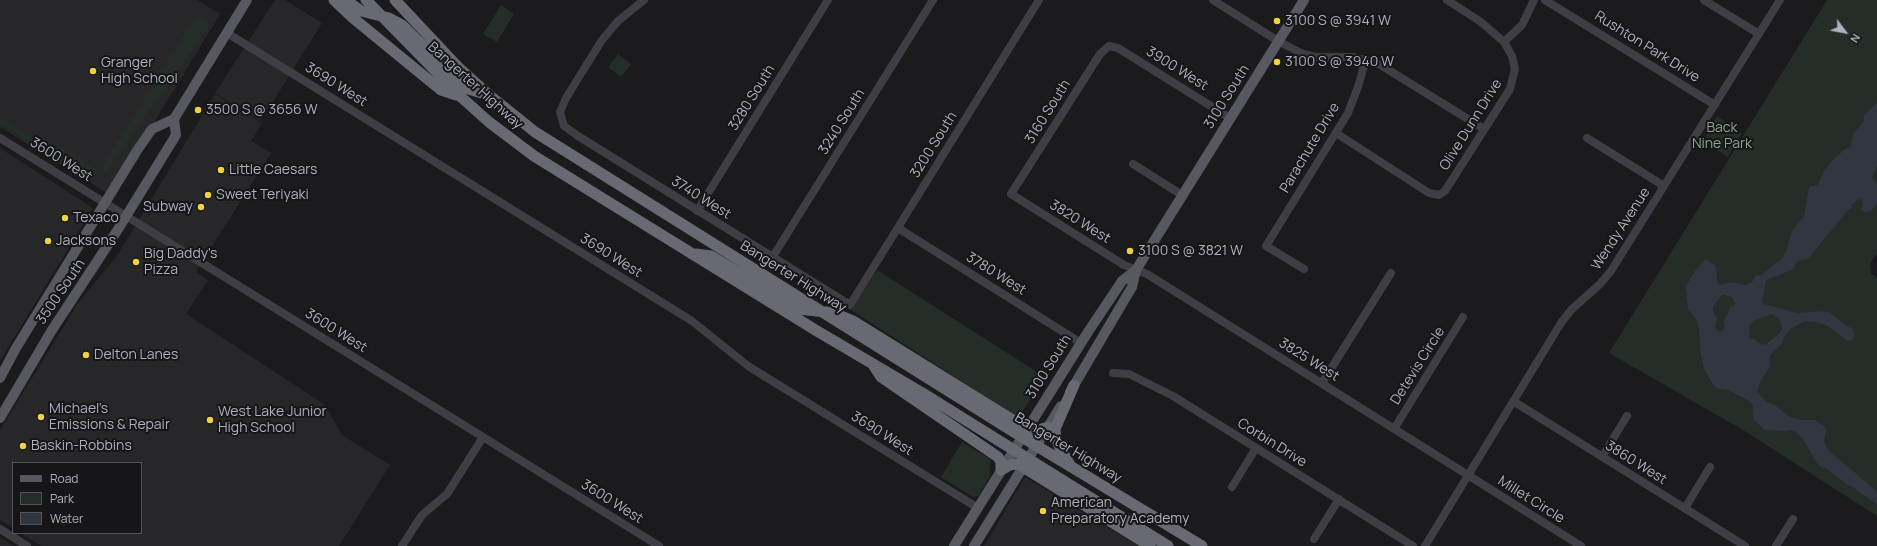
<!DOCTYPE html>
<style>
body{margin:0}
#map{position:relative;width:1877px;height:546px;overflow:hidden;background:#1b1b1d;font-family:Manrope,sans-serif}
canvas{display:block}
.legend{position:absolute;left:12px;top:462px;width:130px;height:72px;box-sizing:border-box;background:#161618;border:1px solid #53545a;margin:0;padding:5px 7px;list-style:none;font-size:12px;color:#aeb0bc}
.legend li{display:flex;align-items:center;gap:8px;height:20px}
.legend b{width:20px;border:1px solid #53545a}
.north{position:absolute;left:1825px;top:12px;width:40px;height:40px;-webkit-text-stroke:3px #161618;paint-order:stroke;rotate:122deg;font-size:11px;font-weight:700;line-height:16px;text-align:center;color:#aeb0bc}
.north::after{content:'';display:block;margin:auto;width:14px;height:18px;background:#aeb0bc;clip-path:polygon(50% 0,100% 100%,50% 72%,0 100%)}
</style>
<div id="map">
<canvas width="1877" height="546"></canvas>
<ul class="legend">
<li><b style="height:5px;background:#585861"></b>Road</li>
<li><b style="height:11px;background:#242d27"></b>Park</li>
<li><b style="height:11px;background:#303741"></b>Water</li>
</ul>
<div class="north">N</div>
</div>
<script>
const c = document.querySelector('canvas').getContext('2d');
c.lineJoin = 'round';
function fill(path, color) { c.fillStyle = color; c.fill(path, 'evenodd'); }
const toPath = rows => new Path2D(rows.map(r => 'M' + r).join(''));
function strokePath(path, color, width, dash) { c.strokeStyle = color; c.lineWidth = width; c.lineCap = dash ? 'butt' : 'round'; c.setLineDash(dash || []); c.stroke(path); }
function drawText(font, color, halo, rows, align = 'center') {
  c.font = font + ' Manrope,sans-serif'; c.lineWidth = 4; c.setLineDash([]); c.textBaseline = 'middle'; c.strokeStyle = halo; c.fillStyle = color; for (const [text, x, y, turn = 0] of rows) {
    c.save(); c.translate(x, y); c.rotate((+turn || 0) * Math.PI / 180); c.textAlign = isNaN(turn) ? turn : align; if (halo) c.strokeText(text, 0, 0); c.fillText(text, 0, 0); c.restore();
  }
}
fill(toPath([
 [0,0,197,0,220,14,110,195,0,127],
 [275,0,285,0,322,23,261,121,215,93],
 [215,94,262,123,251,141,271,153,196,272,208,280,186,314,324,404,342,435,390,465,339,546,41,546,21,533,141,533,141,463,13,463,13,528,0,520,0,430,78,303,117,256],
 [0,148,93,208,0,361],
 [1025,477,1138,546,984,546],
 [0,537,14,546,0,546]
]), '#27272a');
fill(toPath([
 [1827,0,1877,0,1877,253,1870,264,1871,274,1877,277,1877,516,1743,430,1609,353],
 [501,5,514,14,497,42,483,34],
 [195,17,199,17,210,25,160,97,143,118,107,172,101,168],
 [618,54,631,64,621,77,608,67],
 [1717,116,1742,133,1728,157,1702,141],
 [0,118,40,143,40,148,0,124],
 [58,145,97,170,90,181,53,157,53,153],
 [877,270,1045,377,1020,415,1014,415,851,310],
 [962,442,990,459,990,476,978,496,973,497,941,477]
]), '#242d27');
fill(toPath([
 [1877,103,1877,165,1872,178,1877,184,1877,204,1872,210,1865,213,1861,209,1863,205,1862,200,1860,199,1854,202,1851,205,1852,208,1848,210,1809,258,1797,262,1792,270,1766,280,1762,301,1764,304,1797,313,1821,311,1829,312,1847,326,1853,329,1855,336,1852,340,1848,341,1828,326,1816,322,1805,321,1792,328,1786,334,1782,343,1770,355,1770,367,1761,380,1757,391,1765,401,1776,406,1790,417,1800,420,1814,420,1824,426,1826,430,1824,442,1828,450,1865,481,1871,487,1877,490,1877,504,1856,490,1856,488,1848,485,1827,469,1819,466,1804,441,1795,431,1790,430,1785,431,1765,430,1753,419,1753,405,1748,400,1725,389,1718,389,1714,386,1704,369,1701,355,1699,328,1696,319,1688,309,1686,287,1694,272,1706,259,1716,266,1717,281,1720,285,1733,282,1745,285,1752,282,1756,275,1759,276,1782,259,1787,249,1792,231,1804,216,1809,187,1818,185,1824,171,1835,157,1840,154,1842,151,1850,147,1854,133,1863,122,1864,115],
 [1724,295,1732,297,1735,304,1730,308,1724,321,1725,328,1721,331,1717,330,1715,326,1717,318,1713,311,1713,307,1721,296],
 [1772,314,1780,320,1782,329,1780,333,1766,344,1762,345,1754,339,1750,339,1749,328,1753,321]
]), '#303741');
strokePath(toPath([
 [644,0,618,21,602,40,566,98,560,112,564,126,578,136,850,305,1039,0],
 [1213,0,1278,41,1301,53,1316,57,1354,57,1379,64,1484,129],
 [1545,0,1715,105],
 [1704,0,1759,34],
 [227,33,692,321,748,366,978,508],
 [1504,42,1522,25,1534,0],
 [1230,118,1118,48,1109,46,1100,54,1011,194,1124,265,1147,274,1581,546],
 [1336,133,1429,193,1439,195,1445,191,1510,89,1515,69,1512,56,1504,42,1481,22,1447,0],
 [0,138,659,546],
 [1587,138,1664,186],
 [1133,164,1182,195],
 [697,211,828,0],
 [898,228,1081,343],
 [772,258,933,0],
 [1304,269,1266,246,1348,113,1358,87,1366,59],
 [1113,373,1129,374,1173,396,1413,546],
 [1322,383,1391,273],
 [1513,401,1745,546],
 [1394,429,1463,317],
 [1602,457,1627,416],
 [1232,487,1256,448],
 [1685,508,1710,467],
 [0,529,27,546],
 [1314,539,1339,499],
 [402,546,422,515,447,494,483,437],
 [1425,546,1561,323,1571,310,1600,284,1611,271,1780,0],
 [1776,546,1793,519]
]), '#3e3e44', 8);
strokePath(toPath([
 [0,378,16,348,138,149,152,129,174,119,247,0],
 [1070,392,1132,287,1136,270],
 [0,418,52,330,117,231,176,135,174,119],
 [954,546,1088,332,1122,281,1136,270,1304,0],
 [974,546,1061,406]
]), '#585861', 10);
strokePath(toPath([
 [334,0,353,18,441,90,456,95],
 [346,0,361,11,389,18,402,25,465,88,485,94],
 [366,0,461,97,489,122,534,156,817,331,924,394,1168,546],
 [395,0,458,67,489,95,535,132,1022,437,1202,546],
 [696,254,711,256,799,309,834,313,853,321,1027,429,1033,432,1048,427],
 [874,366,881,377,998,457,1001,462,1001,470,1010,465,1016,464,1023,467,1150,546],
 [1070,465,1060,448,1056,438,1055,429,1074,385]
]), '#686973', 11);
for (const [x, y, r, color] of [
 [1277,21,4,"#f0d140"],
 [1277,62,4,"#f0d140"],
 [93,71,4,"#f0d140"],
 [198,110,4,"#f0d140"],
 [221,170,4,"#f0d140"],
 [208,195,4,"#f0d140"],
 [201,207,4,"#f0d140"],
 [65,218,4,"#f0d140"],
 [48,241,4,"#f0d140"],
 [1130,251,4,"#f0d140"],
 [136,262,4,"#f0d140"],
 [86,355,4,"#f0d140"],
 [41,417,4,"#f0d140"],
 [210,420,4,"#f0d140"],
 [23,446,4,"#f0d140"],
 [1043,511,4,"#f0d140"]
]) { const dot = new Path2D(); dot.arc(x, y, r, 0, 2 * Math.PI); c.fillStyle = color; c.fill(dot); strokePath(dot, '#161618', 1.5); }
drawText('14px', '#aeb0bc', '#161618', [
 ["3100 S @ 3941 W",1285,21],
 ["3100 S @ 3940 W",1285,62],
 ["Granger",101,63],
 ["High School",101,79],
 ["3500 S @ 3656 W",206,110],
 ["Little Caesars",229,170],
 ["Sweet Teriyaki",216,195],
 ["Subway",193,207,"right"],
 ["Texaco",73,218],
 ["Jacksons",56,241],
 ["3100 S @ 3821 W",1138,251],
 ["Big Daddy's",144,254],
 ["Pizza",144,270],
 ["Delton Lanes",94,355],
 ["Michael's",49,409],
 ["Emissions & Repair",49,425],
 ["West Lake Junior",218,412],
 ["High School",218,428],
 ["Baskin-Robbins",31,446],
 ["American",1051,503],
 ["Preparatory Academy",1051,519]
], 'left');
drawText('14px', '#aeb0bc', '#161618', [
 ["Rushton Park Drive",1647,47,32],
 ["3900 West",1177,69,32],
 ["3690 West",336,85,32],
 ["Bangerter Highway",475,86,42],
 ["3100 South",1227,97,-58],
 ["3280 South",752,98,-58],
 ["3160 South",1048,112,-58],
 ["3240 South",842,122,-58],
 ["Olive Dunn Drive",1471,125,-58],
 ["3200 South",934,145,-58],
 ["Parachute Drive",1310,148,-59],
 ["3600 West",61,160,32],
 ["3740 West",701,198,32],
 ["3820 West",1080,222,32],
 ["Wendy Avenue",1621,229,-57],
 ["3690 West",611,256,32],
 ["3780 West",996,274,32],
 ["Bangerter Highway",793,277,32],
 ["3500 South",61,292,-56],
 ["3600 West",336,331,32],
 ["3825 West",1309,360,32],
 ["Detevis Circle",1418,366,-58],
 ["3100 South",1049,367,-58],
 ["3690 West",882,434,32],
 ["Corbin Drive",1272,443,32],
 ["Bangerter Highway",1068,448,31],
 ["3860 West",1636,463,32],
 ["Millet Circle",1531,500,32],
 ["3600 West",612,502,32]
]);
drawText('14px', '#85a78d', '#161618', [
 ["Back",1722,128],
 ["Nine Park",1722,144]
]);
</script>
